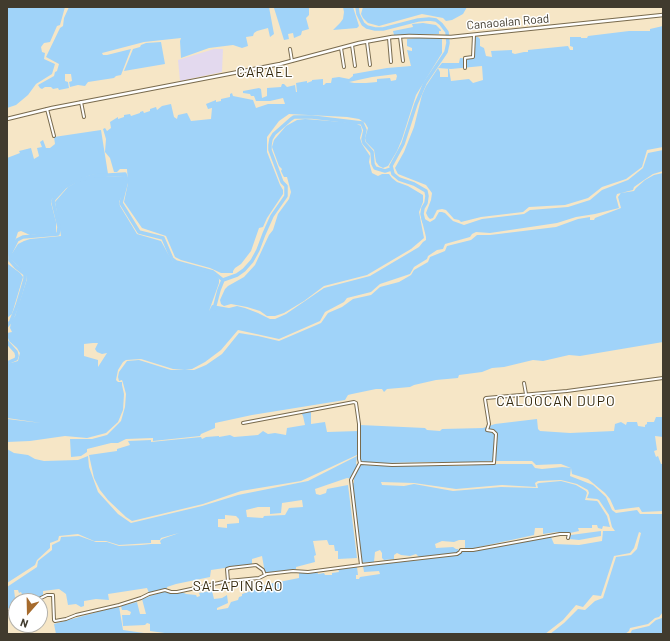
<!DOCTYPE html>
<style>
body{margin:0}
#map{position:relative;width:670px;height:641px;overflow:hidden;background:#f6e6c6;font-family:Barlow,sans-serif}
canvas{display:block}
.frame{position:absolute;inset:0;border:8px solid #413b2e;pointer-events:none}
.north{position:absolute;left:8px;top:593px;width:40px;height:40px;box-sizing:border-box;background:#fff;border:1px solid #b3b1ab;border-radius:50%;rotate:200deg;font-size:11px;font-weight:700;line-height:16px;text-align:center;color:#413b2e}
.north::after{content:'';display:block;margin:auto;width:14px;height:18px;background:#a66b2d;clip-path:polygon(50% 0,100% 100%,50% 72%,0 100%)}
</style>
<div id="map">
<canvas width="670" height="641"></canvas>
<div class="frame"></div>
<div class="north">N</div>
</div>
<script>
const c = document.querySelector('canvas').getContext('2d');
c.lineJoin = 'round';
function fill(path, color) { c.fillStyle = color; c.fill(path, 'evenodd'); }
const toPath = rows => new Path2D(rows.map(r => 'M' + r).join(''));
function strokePath(path, color, width, dash) { c.strokeStyle = color; c.lineWidth = width; c.lineCap = dash ? 'butt' : 'round'; c.setLineDash(dash || []); c.stroke(path); }
function drawText(font, color, halo, rows, align = 'center') {
  c.font = font + ' Barlow,sans-serif'; c.lineWidth = 3; c.setLineDash([]); c.textBaseline = 'middle'; c.strokeStyle = halo; c.fillStyle = color; for (const [text, x, y, turn = 0] of rows) {
    c.save(); c.translate(x, y); c.rotate((+turn || 0) * Math.PI / 180); c.textAlign = isNaN(turn) ? turn : align; if (halo) c.strokeText(text, 0, 0); c.fillText(text, 0, 0); c.restore();
  }
}
fill(toPath([
 [214,49,223,49,222,72,180,81,178,60]
]), '#e3d9ee');
fill(toPath([
 [7,7,65,7,60,25,57,26,50,42,44,43,41,47,42,52,45,53,44,59,55,64,52,74,36,84,28,95,16,105,7,108],
 [69,7,269,7,274,34,270,37,268,28,257,31,254,33,253,36,246,37,248,46,242,48,233,45,209,48,181,58,180,41,181,38,144,42,102,53,103,55,107,55,131,49,121,75,116,76,114,78,88,82,85,86,78,85,70,87,69,82,72,81,71,74,65,74,65,81,68,82,69,88,59,90,58,88,53,89,51,87,45,87,42,89,40,88,38,85,54,76,55,72,57,71,59,64,46,57,60,28,63,26,64,18],
 [270,7,309,7,309,15,306,18,309,29,302,31,301,35,294,38,293,33,288,34,289,39,284,40,274,8],
 [343,7,353,7,359,26,357,28,333,30,340,23,343,19,344,12],
 [363,7,467,7,463,14,452,20,446,21,443,18,422,14,379,26,368,23,363,18,361,14],
 [423,23,436,25,441,30,441,31,439,31,439,34,394,35,393,31,413,27,412,24],
 [663,26,663,147,647,150,642,167,626,179,602,187,588,198,565,205,529,207,523,212,481,217,461,222,459,220,454,219,446,210,442,209,437,210,433,218,430,219,428,217,426,213,431,200,432,193,426,185,398,174,395,168,404,152,414,127,422,95,426,86,438,68,440,72,440,77,448,77,448,69,449,69,451,81,469,79,473,83,483,80,482,66,451,69,438,68,442,63,459,63,460,58,473,59,474,37,478,37,480,39,480,46,484,48,486,56,492,57,491,51,512,50,512,53,515,54,524,52,528,52,528,50,568,46,570,50,573,50,573,47,570,46,570,37,581,37,581,38,587,38,588,36,629,31,650,31,650,29],
 [416,38,442,38,442,53,416,95,402,139,397,151,388,166,383,168,379,166,376,162,374,150,366,142,365,138,368,128,365,123,359,119,347,117,289,114,279,121,267,137,267,152,280,185,283,190,283,194,267,218,263,227,259,228,251,251,241,264,235,268,233,271,233,273,221,273,210,268,181,260,175,257,166,236,142,228,124,202,128,183,127,169,120,169,117,172,114,172,110,158,105,152,106,139,103,129,105,128,107,131,111,128,110,122,118,117,118,119,124,117,124,115,130,114,131,116,140,113,140,112,143,111,144,113,150,111,150,109,156,107,157,110,162,106,171,104,174,117,177,119,178,115,187,113,191,121,211,119,212,108,208,109,206,104,216,100,216,102,221,101,221,99,230,97,230,94,232,93,233,96,253,100,256,108,268,104,285,104,283,98,270,101,256,101,254,96,251,96,250,94,243,93,243,91,259,88,261,89,262,98,267,96,267,88,281,87,282,84,284,84,287,87,295,85,296,92,297,92,296,83,307,81,307,83,312,81,312,80,323,79,323,85,324,85,326,83,331,83,332,78,339,77,349,79,353,76,353,74,387,68,411,66,407,50,412,51,412,48,407,46,407,39],
 [396,74,397,76,396,80,391,81,390,78,377,79,377,82,366,83,354,83,349,82,372,77],
 [161,42,165,64,124,71,133,49,140,47,141,45,146,43],
 [305,119,355,123,361,126,362,131,360,138,362,144,370,156,369,162,372,173,378,176,382,174,389,174,392,178,397,182,408,186,423,195,423,202,419,212,424,238,411,249,367,275,324,286,304,301,284,313,275,316,267,316,260,311,247,307,231,304,224,306,221,304,220,300,225,289,228,286,244,277,255,265,269,235,273,230,278,214,289,199,291,192,287,177,284,177,281,171,282,169,279,166,272,147,274,140,286,126,297,120],
 [101,130,108,174,91,175,71,183,52,199,51,203,56,222,56,233,30,235,21,231,18,232,14,244,9,254,8,264,20,273,23,277,12,314,7,318,7,158,20,153,19,151,31,148,34,159,39,156,37,148,42,147,40,142,43,140,46,148,50,148,55,144,54,137],
 [663,150,663,171,653,174,644,180,634,187,633,190,617,194,616,197,619,208,595,214,576,217,557,223,490,233,476,232,472,234,470,237,445,244,443,249,437,250,428,256,427,259,414,267,410,274,380,284,371,292,347,298,344,302,325,312,320,321,279,339,238,330,221,350,205,362,192,369,185,370,173,369,141,359,126,360,123,362,118,370,116,380,118,382,122,382,122,385,124,394,123,410,118,422,106,433,87,438,65,436,30,441,7,442,7,419,41,423,7,418,7,364,18,361,20,353,17,348,9,341,7,335,7,333,12,332,10,328,11,322,15,316,27,279,26,275,11,259,11,255,18,244,24,241,30,239,61,236,55,202,68,187,75,183,91,177,124,176,126,179,124,191,119,202,120,206,137,234,161,241,172,261,190,267,211,272,217,276,219,279,219,283,209,311,212,305,229,308,237,306,245,308,258,313,270,319,275,319,286,314,324,288,370,276,419,247,423,242,426,240,426,237,421,217,430,222,435,219,439,212,442,212,445,213,453,221,464,225,482,219,524,214,530,210,568,207,590,200,602,190,628,180,643,168,648,153],
 [93,343,98,343,95,349,97,352,102,354,107,353,98,367,98,360,84,356,84,344],
 [663,173,663,342,580,356,569,355,543,361,533,360,504,367,492,368,482,372,459,375,458,378,436,380,414,385,410,387,387,389,384,392,382,389,376,389,352,394,348,395,345,400,252,415,215,423,215,428,201,434,200,436,153,441,153,438,126,439,118,443,111,443,87,449,87,452,81,456,71,457,70,439,92,439,107,435,121,421,125,407,126,394,123,383,122,380,119,381,118,377,119,372,127,361,139,360,171,370,194,370,206,365,222,354,239,333,258,336,279,341,321,323,328,313,342,307,353,299,371,295,380,287,399,282,411,275,414,270,428,262,430,257,445,251,447,246,471,240,477,235,490,235,556,227,578,219,590,217,590,220,594,220,595,218,621,208,618,197,621,193,634,191,636,188,645,180,654,175],
 [304,409,308,409,308,411,311,411,311,424,325,422,327,432,359,431,360,425,425,428,427,430,440,431,442,429,483,428,495,424,537,419,538,429,540,431,570,433,614,431,615,424,621,422,626,425,627,422,637,422,638,426,645,427,645,425,647,424,647,422,654,422,656,417,663,417,663,437,655,436,657,450,654,451,656,457,658,456,661,464,663,464,663,511,642,512,639,507,615,510,610,499,605,493,588,479,572,474,571,468,570,476,593,485,606,497,612,510,616,513,637,510,640,514,663,514,663,612,659,617,655,618,648,624,630,628,629,631,625,634,550,634,564,623,578,609,585,610,595,601,603,598,616,557,631,555,637,549,641,533,639,532,634,548,630,553,614,556,601,596,593,595,583,607,576,605,563,620,545,634,172,634,150,631,150,624,147,623,145,625,123,626,122,615,130,615,131,612,127,610,122,610,121,606,137,602,140,614,146,614,142,599,165,591,169,593,182,592,186,594,196,595,197,597,200,596,199,593,210,591,212,591,214,599,222,598,227,595,228,603,217,608,217,610,228,608,231,602,238,600,239,597,242,596,242,594,263,587,264,585,299,578,299,573,317,571,318,574,324,573,325,575,332,575,332,573,339,572,338,569,357,567,358,575,356,575,356,579,359,579,360,577,380,574,379,571,364,572,363,566,420,560,457,554,463,551,469,552,537,538,551,537,554,544,579,545,602,541,603,531,615,531,612,527,609,515,599,500,597,499,587,498,589,493,588,490,577,484,561,480,538,481,535,483,536,487,502,485,456,489,414,483,381,482,382,485,404,486,414,484,453,491,501,487,538,488,537,484,539,483,561,481,576,485,586,491,587,493,585,500,597,501,598,502,607,516,610,527,603,526,602,529,598,528,597,525,592,525,592,528,578,528,579,531,570,533,557,532,543,534,543,528,535,528,534,535,470,549,465,548,465,540,459,540,454,542,442,541,435,544,436,548,453,547,456,549,458,549,459,551,456,553,419,557,416,554,410,556,401,555,397,553,394,555,394,559,384,560,382,558,382,553,380,550,375,552,374,562,360,563,350,484,354,483,354,479,347,478,315,489,316,494,320,495,326,493,327,489,348,485,357,558,338,559,338,551,335,551,334,545,329,545,327,540,313,541,316,555,314,556,315,562,296,567,296,569,265,573,262,556,252,559,252,564,211,570,210,577,176,584,167,587,167,589,165,589,149,593,147,588,108,594,109,600,96,599,84,601,84,606,81,607,76,604,68,605,66,594,59,589,43,591,43,596,25,601,21,592,19,593,18,590,14,590,16,605,7,609,7,587,37,567,38,561,52,550,52,545,60,541,61,537,79,536,96,542,107,542,119,546,141,545,151,544,161,544,160,541,162,539,179,533,161,538,160,540,151,540,151,543,119,545,106,541,94,541,78,534,59,536,58,540,50,543,50,548,37,560,35,565,7,583,7,449,14,453,28,455,35,459,44,461,78,460,88,456,89,467,98,492,118,514,131,523,202,506,238,495,308,481,357,456,356,464,359,465,392,466,438,465,439,466,453,466,499,464,532,464,535,468,542,469,562,467,571,468,561,464,536,465,532,461,493,461,442,464,438,462,383,463,362,462,359,454,301,481,241,491,203,504,132,521,126,517,108,500,100,490,94,478,89,455,117,451,117,449,130,445,128,441,151,440,151,442,201,437,202,439,206,437,219,436,219,437,230,435,234,437,258,435,263,431,268,434,275,433,286,435,287,428,305,425,303,416,300,411,301,410],
 [302,500,303,507,289,508,285,515,264,516,263,518,247,517,246,510,258,507,270,507,270,514,281,513,282,503],
 [225,515,236,516,239,519,239,523,227,524,227,528,218,527,218,519,225,519],
 [601,531,601,536,579,540,569,539,571,535],
 [119,606,123,630,151,634,56,634,54,624],
 [663,617,663,634,630,634,632,630,649,626,656,620,662,618]
]), '#a0d3f9');
strokePath(toPath([
 [357,7,358,14,363,24,367,27,375,29,383,29,418,20,429,19,436,20,441,24,447,32,448,43,446,52,425,83,416,104,403,144,391,166,393,174,399,179,414,184,426,191,427,196,426,203,423,208,422,214,424,222],
 [214,309,219,290,223,280,237,275,244,270,252,261,258,250,264,234,272,216,286,196,286,186,282,182,270,150,270,145,271,139,274,134,291,119,294,117,312,117,362,123,365,130,363,139,364,143,372,152,373,164,375,168,385,171,391,169],
 [7,326,11,321,17,306,25,279,25,274,16,267,10,260,11,252,17,240,23,237,58,234,59,227,53,202,54,199,65,187,74,182,93,176,125,174,127,180,121,203,139,232,163,238,172,259,176,262,213,272,223,280],
 [7,342,16,352,17,356,16,359,7,363]
]), '#a0d3f9', 3.5);
const minor = toPath([
 [400,37,403,61],
 [389,38,391,62],
 [367,42,370,65],
 [352,45,355,66],
 [341,48,344,67],
 [290,49,292,61],
 [465,68,465,58,473,57,474,35],
 [81,102,84,117],
 [47,109,54,136],
 [524,383,526,394],
 [243,423,354,402,356,403,359,424,359,459,360,463,351,480,361,565,457,554,460,552,461,550,473,550,560,534,569,534,568,538],
 [361,463,392,465,494,463,496,434,493,431,487,430,489,424,485,399,486,398,567,391,663,378],
 [228,581,227,569,230,568,256,565,263,570,265,575],
 [35,601,47,595,53,595,54,620,55,621,66,619,76,615,119,605,141,598,149,594,165,590,171,592,177,592,228,581,259,578,267,574,293,571,308,572,361,565],
 [7,613,16,609]
]);
const tertiary = toPath([
 [7,119,52,108,280,64,359,43,392,37,409,36,451,37,663,15]
]);
strokePath(minor, '#796b4e', 4);
strokePath(tertiary, '#796b4e', 4.5);
strokePath(minor, '#fff', 2);
strokePath(tertiary, '#fff', 2.5);
drawText('12px', '#413b2e', '#fff', [
 ["Canaoalan Road",508,22,-5]
]);
c.letterSpacing = '1px';
drawText('14px', '#34280c', '#fff', [
 ["CARAEL",265,72],
 ["CALOOCAN DUPO",556,401],
 ["SALAPINGAO",238,586]
]);
c.letterSpacing = '0px';
</script>
